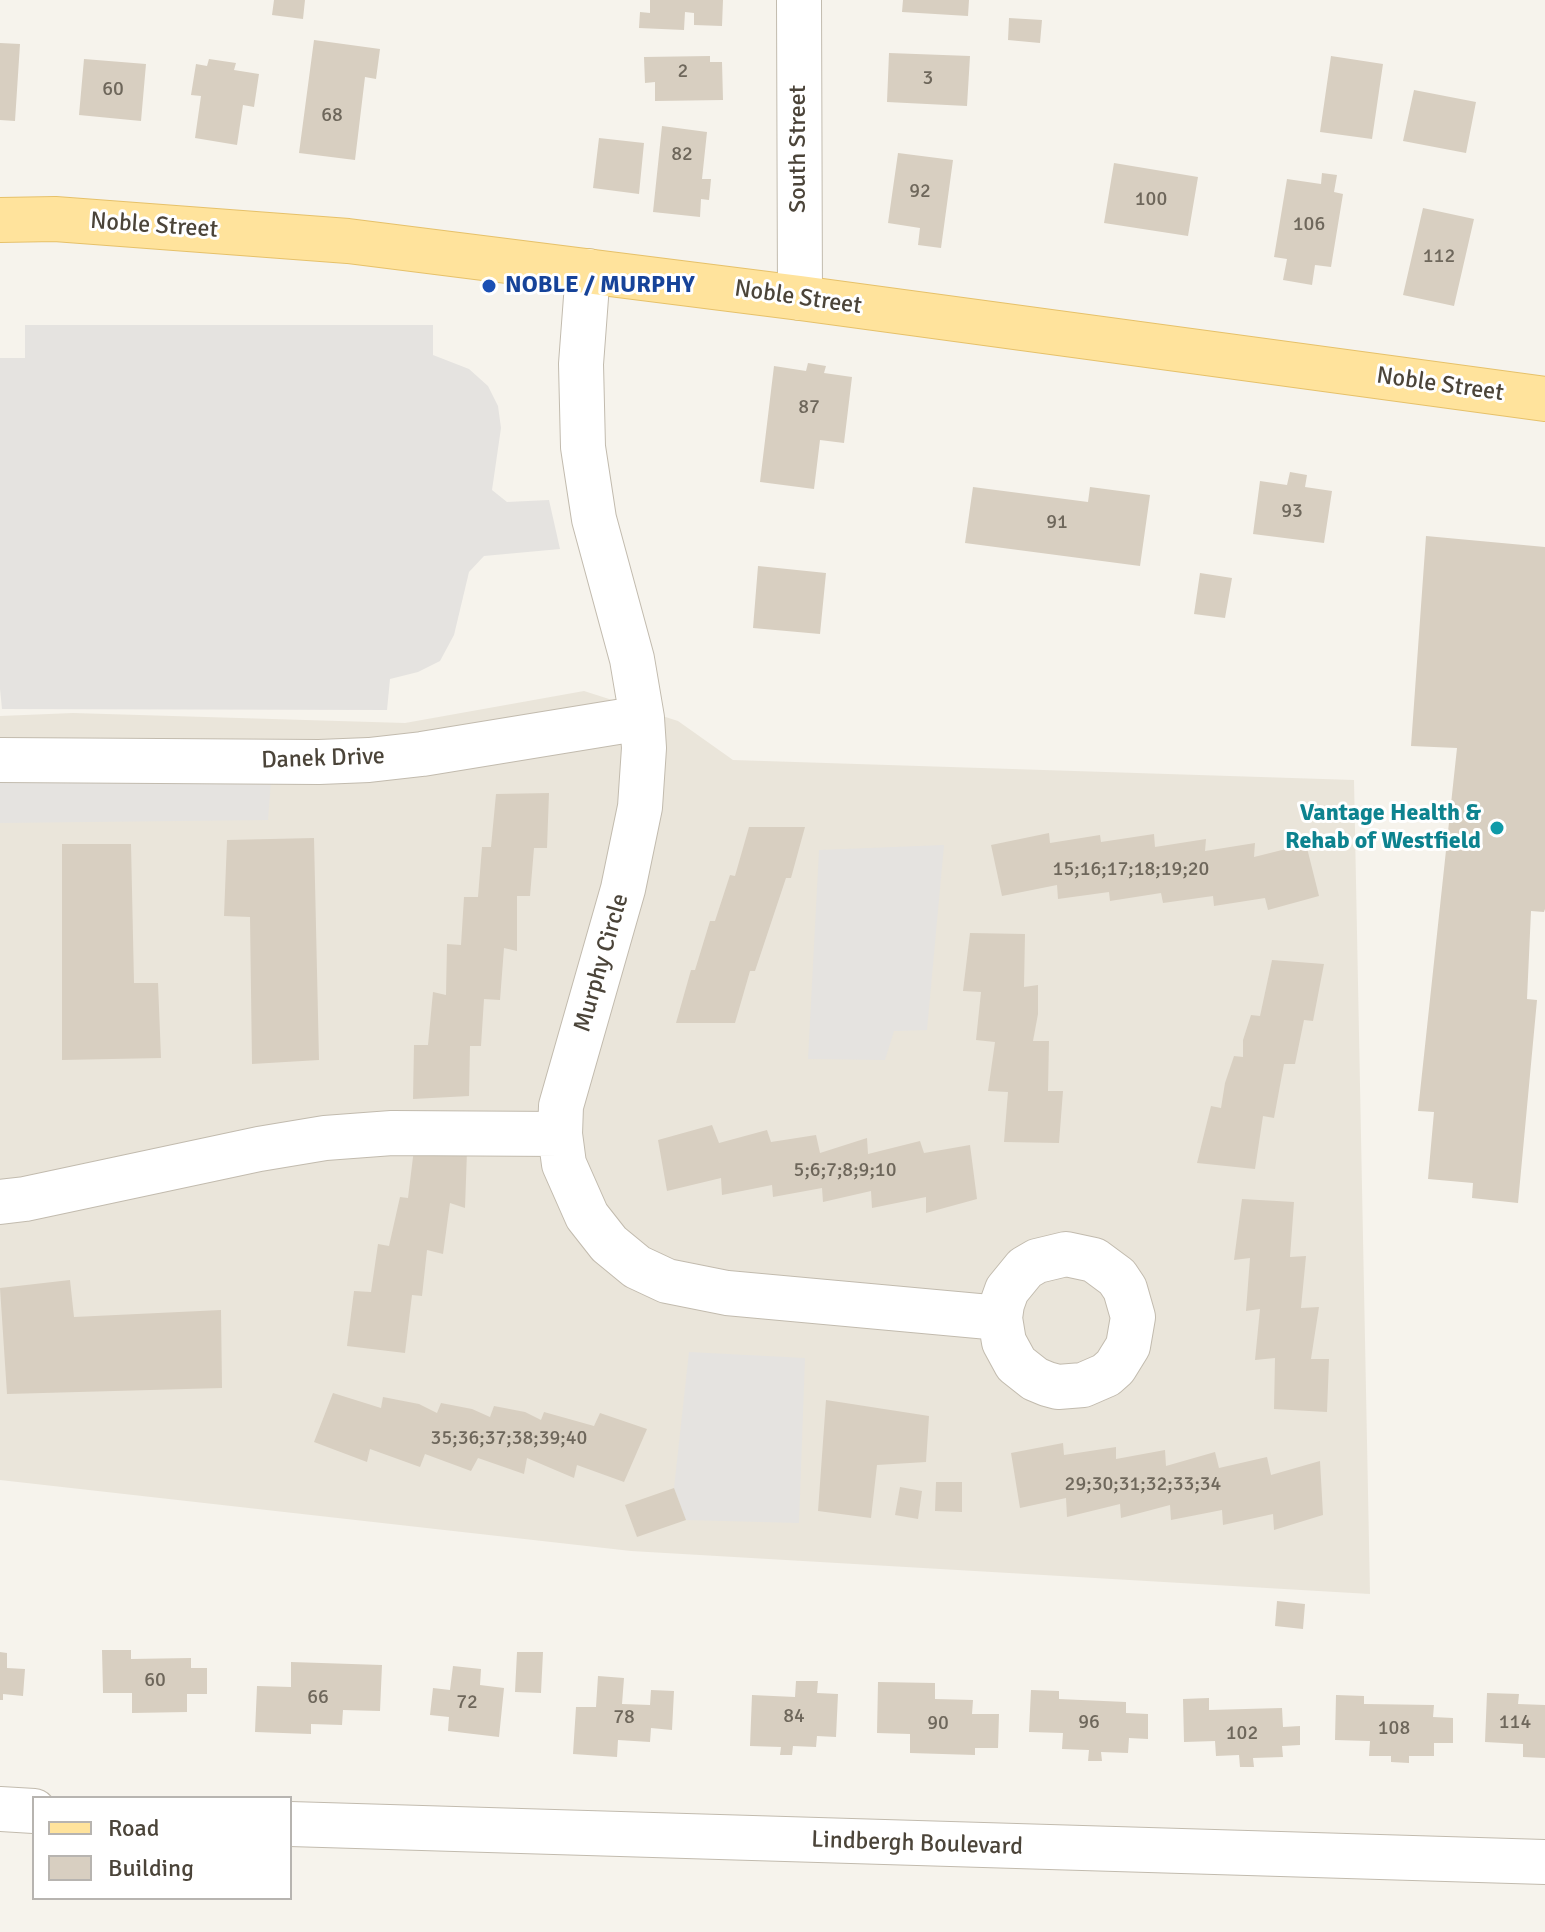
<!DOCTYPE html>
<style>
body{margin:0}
#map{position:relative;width:1545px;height:1932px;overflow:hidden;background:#f6f3ec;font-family:Signika,sans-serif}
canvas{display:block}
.legend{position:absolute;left:32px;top:1796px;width:260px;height:104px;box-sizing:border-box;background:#fff;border:2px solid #b7b4b0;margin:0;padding:10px 14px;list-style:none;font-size:24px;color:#4b4439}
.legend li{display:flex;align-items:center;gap:16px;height:40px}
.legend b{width:40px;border:2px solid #b7b4b0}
</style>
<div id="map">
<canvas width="1545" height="1932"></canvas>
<ul class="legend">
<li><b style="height:10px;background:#ffe39c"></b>Road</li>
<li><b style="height:22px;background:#d8cfc1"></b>Building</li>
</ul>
</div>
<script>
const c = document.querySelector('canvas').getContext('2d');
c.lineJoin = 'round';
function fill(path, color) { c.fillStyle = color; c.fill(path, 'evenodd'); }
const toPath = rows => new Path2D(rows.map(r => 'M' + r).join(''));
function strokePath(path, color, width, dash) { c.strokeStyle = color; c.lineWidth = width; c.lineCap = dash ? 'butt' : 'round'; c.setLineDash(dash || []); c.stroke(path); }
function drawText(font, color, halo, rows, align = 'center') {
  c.font = font + ' Signika,sans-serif'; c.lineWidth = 6; c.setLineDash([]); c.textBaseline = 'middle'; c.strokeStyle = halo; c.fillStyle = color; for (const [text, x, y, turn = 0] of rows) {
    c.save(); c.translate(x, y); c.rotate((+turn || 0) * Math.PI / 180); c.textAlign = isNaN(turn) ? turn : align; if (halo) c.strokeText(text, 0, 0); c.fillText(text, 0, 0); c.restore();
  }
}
fill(toPath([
 [584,691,678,721,733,760,1354,780,1370,1594,631,1551,0,1480,0,716,73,713,405,723]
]), '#eae5da');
fill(toPath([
 [25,325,433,325,433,355,469,369,488,386,498,406,501,428,492,490,507,502,549,500,560,549,484,556,469,572,454,635,440,661,418,672,390,679,387,710,2,709,0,689,0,358,25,358],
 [271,781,268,820,0,823,0,783],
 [944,845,927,1030,894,1031,885,1060,808,1059,819,850],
 [689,1352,805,1358,799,1523,686,1520,674,1488]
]), '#e5e3e0');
fill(toPath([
 [274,0,305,0,303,19,272,15],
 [650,0,723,0,722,26,694,25,694,13,685,12,684,30,639,28,640,12,650,13],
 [903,0,969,0,968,16,902,12],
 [1009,18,1042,20,1040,43,1008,40],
 [314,40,380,49,376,79,365,77,355,160,299,153],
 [0,43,20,44,15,121,0,120],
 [889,53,970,56,967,106,887,102],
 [710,56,710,62,722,62,723,100,655,101,655,82,645,83,644,57],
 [1331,56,1383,64,1372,139,1320,132],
 [84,59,146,64,141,121,79,115],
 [209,59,236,63,234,70,259,74,254,107,243,105,237,145,195,138,201,96,191,95,196,64,207,66],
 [1414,90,1476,102,1466,153,1403,141],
 [662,126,707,132,702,179,711,179,709,200,701,199,700,217,653,212],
 [599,138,644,143,639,194,593,188],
 [898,153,953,160,941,248,918,245,920,228,888,223],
 [1114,163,1198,177,1188,236,1104,223],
 [1322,173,1337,175,1334,192,1343,194,1331,267,1315,265,1312,285,1283,280,1287,259,1274,257,1287,179,1321,184],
 [1423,208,1474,219,1454,306,1403,295],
 [808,363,826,366,824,373,852,377,844,443,820,440,814,489,760,482,774,366,806,371],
 [1290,472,1307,475,1305,487,1332,491,1324,543,1253,534,1260,481,1287,485],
 [973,487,1088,502,1090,487,1150,495,1140,566,965,543],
 [1426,536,1545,547,1545,909,1544,912,1531,911,1527,999,1537,1000,1518,1203,1472,1198,1473,1183,1428,1179,1434,1112,1418,1111,1457,748,1411,746],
 [758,566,826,573,820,634,753,628],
 [1200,573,1232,578,1225,618,1194,614],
 [549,793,547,848,534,848,530,896,517,896,517,951,504,948,500,1000,484,999,481,1046,470,1046,469,1096,413,1099,414,1045,428,1045,433,992,446,995,447,944,461,945,464,897,478,897,482,847,491,847,496,794],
 [749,827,805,827,791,878,786,878,755,971,750,971,735,1023,676,1023,691,970,695,970,710,921,715,921,730,875,735,876],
 [1049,833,1050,843,1100,835,1101,842,1154,834,1155,847,1206,839,1205,851,1255,843,1254,857,1306,844,1319,896,1268,910,1265,898,1214,906,1213,896,1163,903,1161,893,1110,901,1109,892,1058,899,1057,885,1002,896,991,845],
 [314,838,319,1060,252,1064,250,917,224,916,227,840],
 [62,844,131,844,134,983,158,983,161,1058,62,1060],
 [970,933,1025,934,1024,987,1038,985,1038,1014,1033,1041,1049,1041,1048,1091,1063,1091,1059,1143,1004,1142,1008,1092,988,1091,995,1042,976,1040,981,992,963,991],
 [1272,960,1324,964,1313,1021,1304,1020,1295,1064,1284,1064,1274,1118,1263,1116,1255,1169,1197,1163,1211,1106,1221,1108,1225,1083,1234,1056,1243,1057,1243,1040,1251,1015,1260,1016],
 [712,1125,719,1143,767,1130,771,1142,816,1135,820,1153,867,1138,868,1154,920,1141,924,1153,970,1145,977,1199,926,1213,926,1197,872,1208,871,1191,823,1202,822,1188,773,1197,772,1185,722,1195,721,1178,667,1191,658,1140],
 [414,1149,467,1151,465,1208,450,1203,443,1254,427,1250,422,1296,412,1295,405,1353,347,1346,354,1291,371,1292,378,1244,389,1246,400,1197,408,1198],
 [1242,1199,1294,1202,1290,1257,1306,1256,1301,1308,1319,1307,1311,1359,1329,1359,1327,1412,1274,1409,1275,1358,1255,1360,1260,1309,1246,1311,1250,1258,1234,1260],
 [70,1280,74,1317,221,1310,222,1388,7,1394,0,1288],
 [333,1393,381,1408,383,1397,419,1404,437,1413,441,1403,472,1409,490,1417,494,1406,525,1412,541,1420,544,1412,594,1426,600,1413,647,1429,624,1482,577,1465,574,1478,527,1458,524,1474,478,1458,471,1471,425,1454,420,1467,370,1449,367,1462,314,1442],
 [826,1400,929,1416,926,1462,877,1465,871,1518,818,1511],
 [1063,1443,1064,1455,1116,1447,1116,1459,1165,1450,1166,1466,1215,1452,1219,1468,1267,1457,1271,1475,1320,1461,1323,1515,1274,1530,1273,1514,1223,1525,1222,1510,1171,1520,1170,1505,1121,1518,1120,1504,1067,1517,1066,1498,1020,1508,1011,1453],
 [936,1482,962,1482,962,1512,935,1511],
 [900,1487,922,1491,918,1519,895,1515],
 [674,1488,686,1520,637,1537,625,1505],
 [1277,1601,1305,1604,1303,1629,1275,1626],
 [102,1650,131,1650,131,1659,191,1658,191,1668,207,1668,207,1694,187,1694,187,1712,132,1713,132,1693,103,1693],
 [0,1652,7,1653,7,1668,25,1669,23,1696,3,1694,3,1700,0,1700],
 [517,1652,543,1652,541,1693,515,1692],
 [291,1662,382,1665,380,1711,343,1710,342,1725,311,1724,311,1734,255,1732,257,1686,291,1687],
 [453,1666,481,1669,480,1685,504,1688,499,1737,448,1731,449,1717,430,1715,433,1688,450,1690],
 [598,1676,624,1678,622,1704,650,1705,651,1690,674,1691,672,1730,651,1728,650,1742,618,1740,617,1757,573,1754,576,1707,596,1707],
 [796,1681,818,1681,817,1693,838,1694,836,1737,817,1736,816,1747,793,1746,792,1755,780,1755,781,1747,750,1746,752,1695,795,1697],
 [878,1682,935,1683,935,1699,973,1700,972,1714,999,1714,998,1748,975,1748,975,1755,910,1753,910,1734,877,1733],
 [1031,1690,1059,1691,1059,1699,1126,1702,1126,1713,1148,1714,1148,1739,1129,1738,1128,1753,1101,1752,1102,1761,1088,1761,1089,1750,1062,1749,1063,1733,1029,1732],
 [1487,1693,1519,1694,1518,1704,1545,1705,1545,1758,1523,1757,1523,1744,1485,1742],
 [1336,1695,1364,1696,1364,1704,1434,1705,1433,1717,1453,1718,1453,1743,1434,1743,1434,1756,1409,1756,1409,1763,1391,1762,1391,1756,1369,1756,1370,1741,1335,1740],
 [1209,1698,1209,1710,1282,1708,1283,1727,1300,1726,1300,1745,1282,1746,1283,1757,1253,1758,1254,1767,1240,1767,1239,1755,1216,1756,1215,1741,1184,1742,1183,1699]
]), '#d8cfc1');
const minor = toPath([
 [799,0,800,298],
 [588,271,581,364,583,447,594,519,632,659,642,718,644,748,640,807,623,889,561,1106,560,1134,564,1164,587,1216,609,1244,637,1267,667,1281,727,1293,1000,1318,1004,1342,1016,1364,1035,1379,1047,1384,1058,1387,1083,1385,1106,1375,1115,1367,1128,1346,1133,1317,1125,1289,1117,1277,1094,1260,1066,1254,1037,1261,1025,1268,1007,1290,1002,1304,1000,1318],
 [0,760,319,762,369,760,422,754,642,718],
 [0,1202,25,1199,259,1149,325,1138,392,1133,560,1134],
 [0,1809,34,1811],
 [290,1824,1545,1862]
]);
const major = toPath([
 [0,220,55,219,348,241,800,298,1545,399]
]);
strokePath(minor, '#c2bbae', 46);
strokePath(major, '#e6c16a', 46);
strokePath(minor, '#fff', 44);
strokePath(major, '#ffe39c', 44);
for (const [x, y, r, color] of [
 [489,286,8,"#1a4fb4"],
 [1497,828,8,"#0f9aa8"]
]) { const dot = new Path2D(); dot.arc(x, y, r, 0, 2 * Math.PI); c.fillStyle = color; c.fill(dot); strokePath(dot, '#fff', 3); }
drawText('20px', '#6e675b', null, [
 ["2",683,72],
 ["3",928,79],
 ["60",113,90],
 ["68",332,116],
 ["82",682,155],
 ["92",920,192],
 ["100",1151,200],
 ["106",1309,225],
 ["112",1439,257],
 ["87",809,408],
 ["93",1292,512],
 ["91",1057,523],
 ["15;16;17;18;19;20",1131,870],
 ["5;6;7;8;9;10",845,1171],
 ["35;36;37;38;39;40",509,1439],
 ["29;30;31;32;33;34",1143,1485],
 ["60",155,1681],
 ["66",318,1698],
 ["72",467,1703],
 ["84",794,1717],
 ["78",624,1718],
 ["96",1089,1723],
 ["114",1515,1723],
 ["90",938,1724],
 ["108",1394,1729],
 ["102",1242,1734]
]);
drawText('24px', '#4b4439', '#fff', [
 ["South Street",799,149,-90],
 ["Noble Street",154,226,4],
 ["Noble Street",798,298,8],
 ["Noble Street",1440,385,8],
 ["Danek Drive",323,759,-2],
 ["Murphy Circle",602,963,-74],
 ["Lindbergh Boulevard",917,1844,2]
]);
drawText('bold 24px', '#164399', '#fff', [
 ["NOBLE / MURPHY",505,286]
], 'left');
drawText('bold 24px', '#0d838f', '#fff', [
 ["Vantage Health &",1481,814],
 ["Rehab of Westfield",1481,842]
], 'right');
</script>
